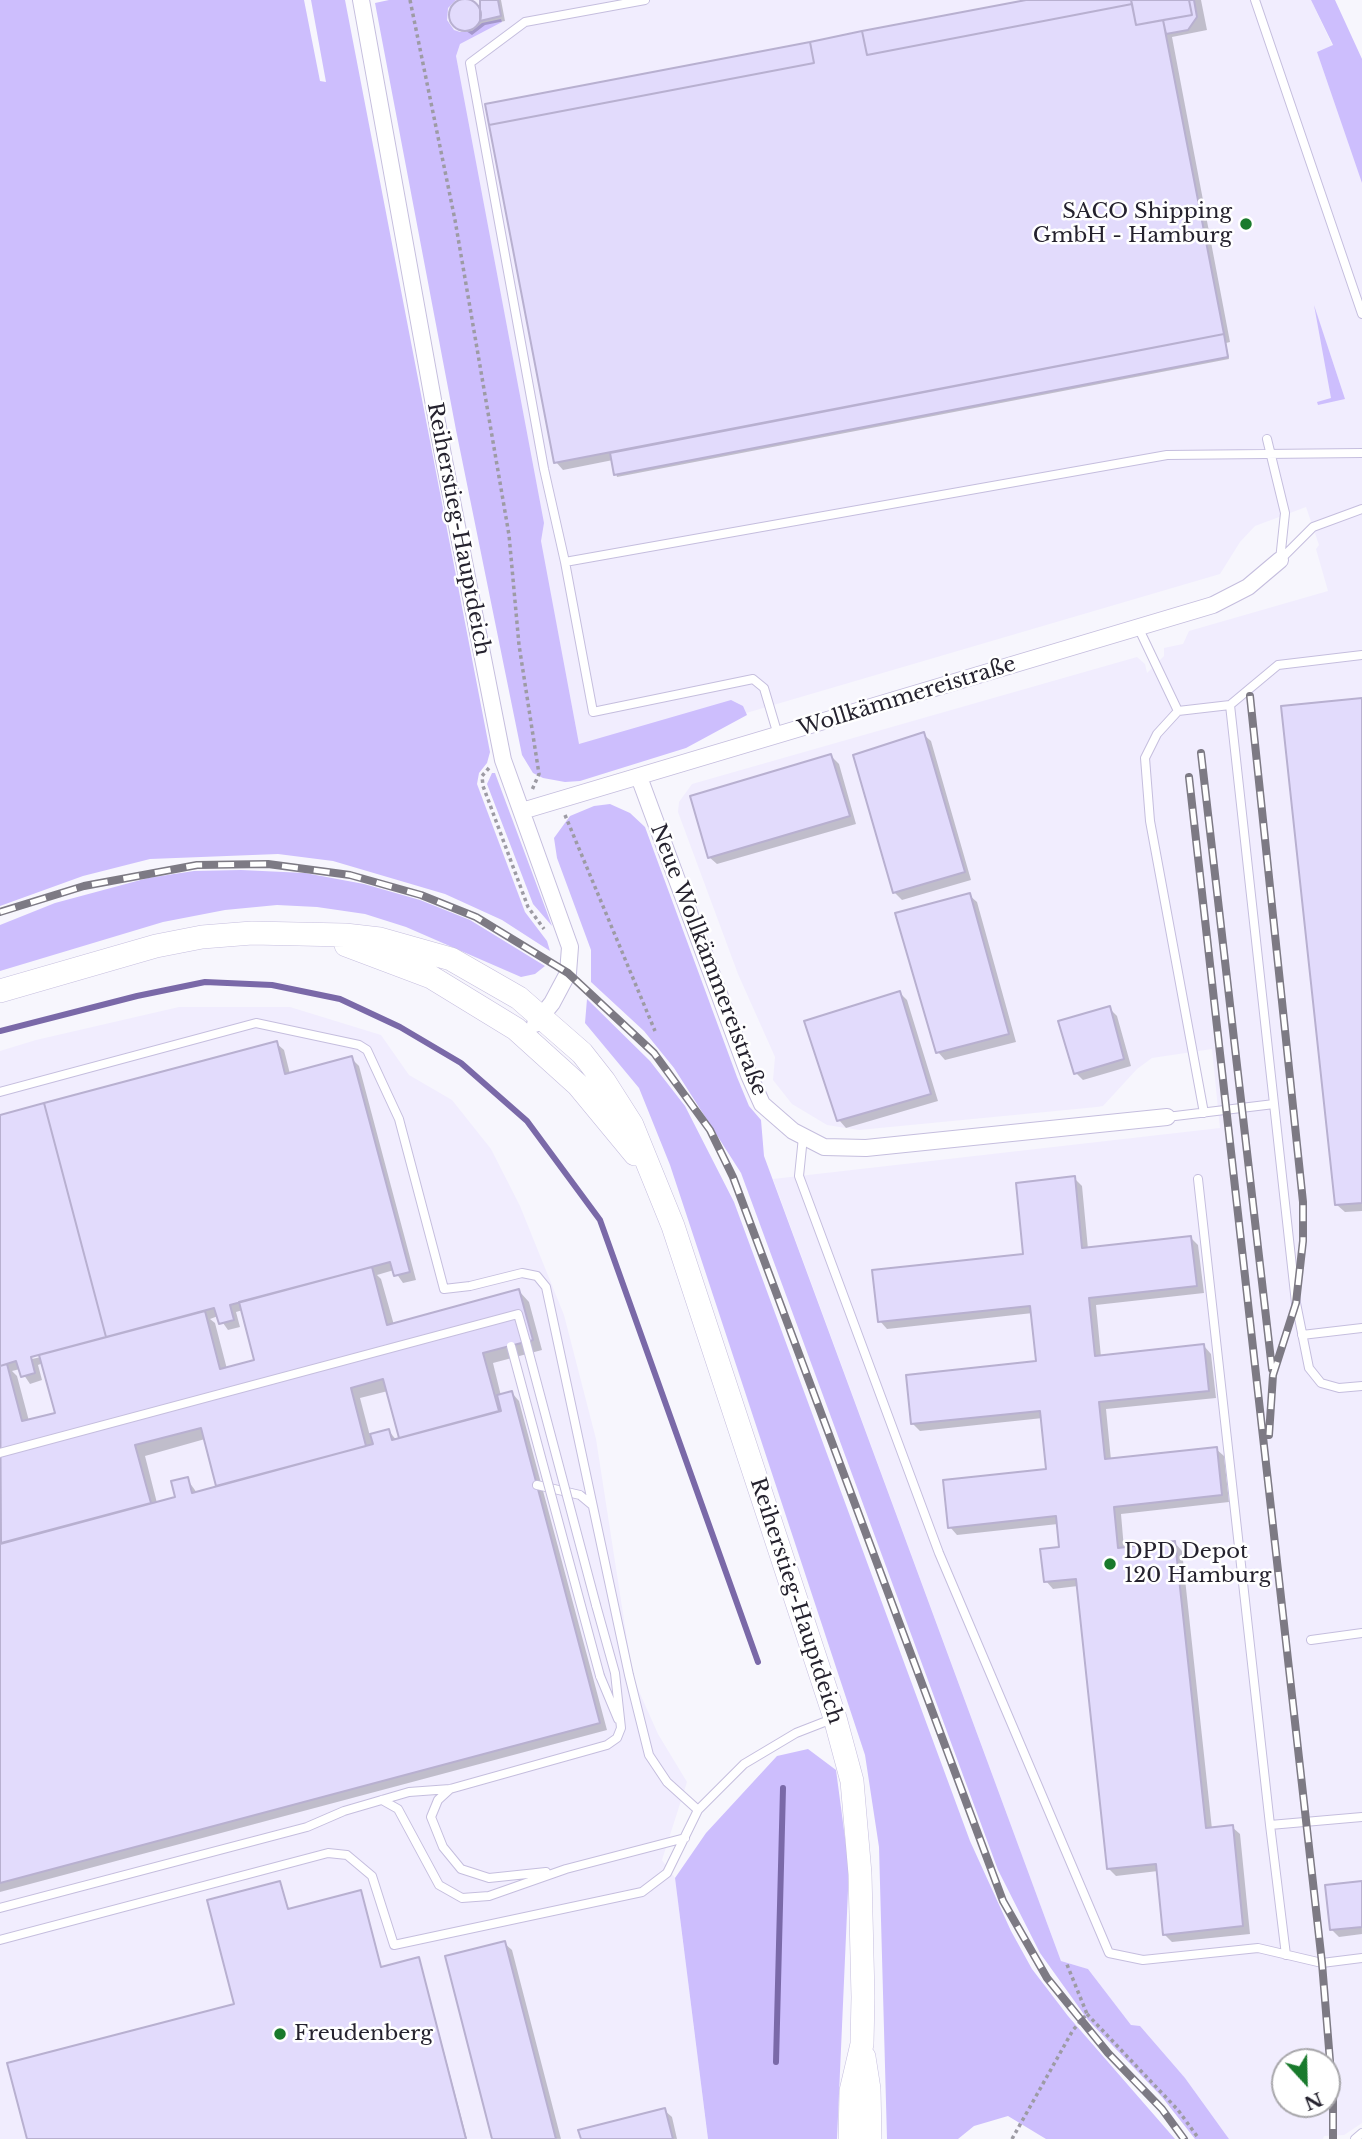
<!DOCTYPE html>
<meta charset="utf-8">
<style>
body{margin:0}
#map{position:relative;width:1362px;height:2139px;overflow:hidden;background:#f7f6fd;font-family:"Libre Baskerville",serif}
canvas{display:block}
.north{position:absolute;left:1271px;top:2048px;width:70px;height:70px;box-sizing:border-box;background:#fff;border:2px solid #a8a7ab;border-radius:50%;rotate:158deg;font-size:19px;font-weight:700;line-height:28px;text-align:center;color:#25222e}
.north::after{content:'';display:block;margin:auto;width:24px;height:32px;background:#197a2c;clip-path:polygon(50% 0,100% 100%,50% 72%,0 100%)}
</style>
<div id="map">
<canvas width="1362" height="2139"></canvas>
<div class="north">N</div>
</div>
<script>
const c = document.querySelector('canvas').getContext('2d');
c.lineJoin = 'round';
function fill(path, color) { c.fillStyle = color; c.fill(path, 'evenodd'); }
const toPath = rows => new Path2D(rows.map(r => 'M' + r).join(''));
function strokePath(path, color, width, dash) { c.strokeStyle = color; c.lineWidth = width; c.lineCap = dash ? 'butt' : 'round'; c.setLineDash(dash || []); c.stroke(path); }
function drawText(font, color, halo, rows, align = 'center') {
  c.font = font + ' "Libre Baskerville",serif'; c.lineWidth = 5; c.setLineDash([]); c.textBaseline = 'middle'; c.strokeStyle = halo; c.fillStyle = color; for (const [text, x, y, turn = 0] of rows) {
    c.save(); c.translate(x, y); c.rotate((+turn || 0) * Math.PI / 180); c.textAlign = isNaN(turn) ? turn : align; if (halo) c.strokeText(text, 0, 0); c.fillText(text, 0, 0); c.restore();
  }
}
fill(toPath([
 [429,0,1311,0,1362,109,1362,2123,1344,2135,1324,2136,1323,2139,1229,2139,1185,2078,1131,2025,1088,1969,1061,1961,773,1179,1220,1128,1212,1049,1152,1058,1137,1069,1103,1106,1097,1107,859,1130,827,1125,792,1104,773,1080,775,1057,738,974,678,812,679,802,692,784,1137,657,1145,664,1147,673,1164,656,1164,648,1183,644,1189,631,1328,591,1316,549,1319,545,1306,507,1255,526,1240,542,1220,574,569,765],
 [1285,2062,1327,2062,1327,2104,1285,2104],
 [179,1007,290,1007,381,1035,409,1075,452,1100,491,1149,520,1206,564,1315,596,1439,633,1678,658,1734,687,1782,662,1860,675,1878,708,2139,0,2139,0,1051,36,1040]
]), '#f1edfe');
fill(toPath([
 [0,0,304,0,320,81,326,82,311,0,345,0,490,752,487,763,479,773,477,784,525,912,547,941,550,951,502,920,445,894,333,861,278,854,150,859,83,876,0,906],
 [389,0,456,0,448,8,447,20,454,30,460,32,472,31,482,23,501,19,502,22,460,44,456,56,544,523,541,541,579,744,731,700,743,706,747,715,686,748,580,781,565,782,543,778,533,773,522,755,456,430,375,3],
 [1311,0,1335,0,1362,59,1362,183,1317,52,1333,45],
 [1314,305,1345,399,1318,405,1317,402,1331,398],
 [492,773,495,773,552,926,533,904,487,784],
 [610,804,630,813,645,827,737,1077,749,1106,761,1120,764,1156,1061,1961,1088,1969,1131,2025,1140,2026,1185,2078,1229,2139,1195,2139,1162,2097,1088,2020,1040,1953,998,1870,741,1173,674,1068,644,1031,591,982,591,950,557,858,554,838,570,816,594,806],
 [241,870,305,873,364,884,420,900,470,920,545,966,535,974,521,977,406,927,365,914,317,907,277,905,225,910,163,922,0,971,0,925,55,903,148,878,194,871],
 [587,999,650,1061,685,1106,734,1202,970,1841,1011,1931,1032,1969,1068,2016,1175,2139,1046,2139,1008,2116,974,2126,958,2139,887,2139,879,1847,865,1755,670,1165,639,1088,585,1023],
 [808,1749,836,1770,849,1868,837,2139,708,2139,675,1878,706,1833,777,1756]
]), '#cdbefd');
fill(toPath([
 [481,0,501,0,505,21,485,25,472,35,453,22,451,12,457,4,467,1,483,7],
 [1035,0,1201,0,1207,30,1172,37,1230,342,1226,343,1229,359,617,477,613,460,563,470,556,462,487,106],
 [1362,699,1362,1211,1345,1212,1337,1205],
 [923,734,931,741,971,880,902,900,894,892],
 [831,756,839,764,856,824,717,864,709,857],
 [969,895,977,902,1016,1042,945,1060,938,1052],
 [900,993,907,1000,938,1101,846,1128,839,1120],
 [1109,1008,1117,1016,1131,1066,1083,1080,1076,1073],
 [276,1043,284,1050,290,1074,351,1058,359,1066,416,1280,403,1283,394,1270,377,1275,381,1279,394,1325,519,1291,529,1302,542,1350,493,1363,501,1396,512,1393,519,1401,607,1730,0,1892,0,1545,4,1545,0,1531,0,1117],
 [243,1310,256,1361,227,1369,215,1323,210,1319,218,1316,228,1330,240,1327,236,1312],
 [41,1353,41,1357,23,1361,22,1358],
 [43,1363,57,1414,29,1421,17,1376,12,1371,20,1369,30,1384,42,1380,38,1365],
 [388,1391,401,1439,397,1441,389,1431,370,1436,360,1398],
 [205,1439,219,1487,197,1493,187,1479,178,1498,157,1503,145,1456],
 [1074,1178,1082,1186,1088,1249,1191,1238,1198,1245,1204,1293,1096,1305,1101,1357,1204,1346,1211,1354,1216,1398,1106,1409,1111,1460,1216,1449,1224,1456,1229,1502,1121,1514,1124,1549,1175,1543,1182,1551,1212,1829,1232,1827,1240,1834,1250,1934,1172,1942,1165,1935,1158,1871,1116,1876,1108,1868,1078,1586,1053,1589,1046,1581,1061,1549,1058,1524,957,1535,950,1527,1048,1471,1043,1418,920,1431,913,1424,1038,1363,1033,1313,887,1329,880,1321,1025,1255],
 [280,1883,289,1910,360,1892,382,1969,420,1961,467,2139,29,2139,236,2005],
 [1362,1883,1362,1934,1339,1937,1331,1929],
 [504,1943,512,1950,561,2139,494,2139],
 [664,2110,672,2117,677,2139,582,2139]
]), '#0003');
strokePath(toPath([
 [0,1031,137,996,205,982,272,985,340,999,400,1027,461,1063,527,1121,600,1220,758,1662],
 [776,2062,783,1788]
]), '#7a69a8', 6);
const building = toPath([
 '449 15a16 16 0 1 1 32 0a16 16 0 1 1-32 0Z',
 [480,0,498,0,501,16,480,21,480,0],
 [1026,0,1131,0,1132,4,867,55,862,31,1026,0],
 [1131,0,1189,0,1192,15,1136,25,1131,0],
 [1189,0,1194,0,1197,17,1188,30,1166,34,1163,20,1192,15,1189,0],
 [1132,4,1136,25,1163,20,1224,334,554,463,489,125,814,63,810,42,862,31,867,55,1132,4],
 [810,42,814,63,489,125,485,104,810,42],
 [1224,334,1228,357,614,475,610,453,1224,334],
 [1362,698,1362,1203,1335,1205,1281,706,1362,698],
 [924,732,965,872,893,893,853,755,924,732],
 [831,754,850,816,708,858,690,796,831,754],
 [970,893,1009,1034,936,1053,895,913,970,893],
 [900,991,931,1094,837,1121,804,1021,900,991],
 [1110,1006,1124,1059,1074,1074,1058,1021,1110,1006],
 [277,1041,285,1074,352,1056,410,1272,394,1276,390,1262,230,1305,234,1320,219,1324,214,1308,106,1337,44,1103,277,1041],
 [44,1103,106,1337,31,1357,35,1373,21,1377,16,1361,0,1366,0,1115,44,1103],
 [1075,1176,1082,1248,1191,1236,1197,1286,1089,1298,1095,1356,1204,1344,1209,1391,1099,1402,1105,1459,1217,1447,1222,1495,1114,1507,1118,1548,1175,1541,1206,1828,1233,1825,1243,1926,1163,1935,1156,1864,1107,1869,1076,1579,1044,1582,1040,1549,1059,1547,1056,1516,948,1528,943,1480,1046,1469,1040,1411,911,1424,906,1375,1036,1361,1030,1306,878,1322,872,1270,1023,1254,1016,1183,1075,1176],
 [372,1267,387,1325,519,1289,533,1340,483,1353,499,1411,399,1438,383,1379,351,1388,366,1446,216,1486,201,1428,135,1445,151,1503,1,1543,0,1366,7,1364,22,1421,55,1413,39,1355,205,1311,220,1369,254,1360,239,1302,372,1267],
 [512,1391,600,1723,0,1883,0,1544,175,1497,171,1481,188,1477,192,1493,373,1444,370,1434,389,1429,392,1440,501,1411,497,1395,512,1391],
 [280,1881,288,1909,361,1890,381,1967,419,1957,466,2139,27,2139,7,2063,234,2004,207,1900,280,1881],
 [1362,1881,1362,1927,1330,1930,1325,1885,1362,1881],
 [505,1941,556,2139,492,2139,445,1956,505,1941],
 [665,2108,673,2139,581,2139,578,2130,665,2108]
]);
fill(building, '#e2dbfc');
strokePath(building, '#b8b0d0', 2);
const lane = toPath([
 [645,0,525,22,470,63,544,469,565,562,1167,455,1362,453],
 [1255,0,1362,314],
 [1267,439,1285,513,1280,560],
 [1280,560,1313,527,1362,509],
 [565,562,593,712,753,679,764,688,778,735],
 [1138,627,1178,711,1230,705,1278,665,1362,655],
 [1230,705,1296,1303,1309,1368,1321,1383,1339,1388,1362,1386],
 [1178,711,1157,734,1145,758,1150,821,1204,1113],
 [0,1092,256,1023,359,1045,367,1050,399,1119,444,1289,470,1286,522,1273,537,1276,546,1287,629,1675,649,1755,667,1782,698,1810],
 [1167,1117,1274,1104],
 [803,1137,799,1176,939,1553,1109,1953,1143,1960,1258,1948,1322,1963,1362,1958],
 [1198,1179,1270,1825],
 [1302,1335,1362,1328],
 [0,1453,518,1314,526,1342],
 [537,1485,580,1495,592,1505],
 [1311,1640,1362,1633],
 [600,1676,618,1719],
 [450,1789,438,1800,431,1817,443,1847,461,1869,489,1878,546,1872],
 [382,1800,398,1809,439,1885,462,1898,489,1896,566,1869,685,1838],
 [0,1908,307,1827,344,1811,409,1792,450,1789,607,1745,617,1738,621,1728,615,1673,596,1605],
 [0,1940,328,1853,347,1855,372,1876,394,1945,642,1892,667,1873,698,1810,744,1764,796,1733,832,1719],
 [1286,1955,1270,1825,1362,1817],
 [1355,2139,1362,2133]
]);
const street = toPath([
 [361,0,443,455,503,760,570,947,568,973,552,1003,535,1024],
 [639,777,749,1075,762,1104,793,1131,824,1147,866,1148,1167,1117],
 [522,811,1213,605,1248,587,1280,560]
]);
const secondary = toPath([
 [346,945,431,977,516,1029,578,1085,635,1154],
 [0,991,156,946,202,937,252,933,345,935,380,939,451,959,519,998,582,1053,604,1081,632,1125,673,1226,835,1718,852,1781,860,1874,863,1997,862,2044,851,2091,850,2139],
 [864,2057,869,2089,870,2139]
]);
strokePath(lane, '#c5bede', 10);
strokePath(street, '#c5bede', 18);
strokePath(secondary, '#c5bede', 24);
strokePath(toPath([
 [410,0,455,220,509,535,519,645,539,774,532,790],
 [489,768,482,776,483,786,528,907,544,929],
 [565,815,655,1031],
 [1087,2014,1178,2110,1199,2139],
 [1012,2139,1073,2030,1087,2014,1066,1962]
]), '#9d9ba4', 3.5, [3.5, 3.5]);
strokePath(lane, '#fff', 8);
strokePath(street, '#fff', 16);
strokePath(secondary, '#fff', 23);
const rail = toPath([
 [1250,696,1303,1202,1303,1241,1296,1303,1273,1375,1269,1435],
 [1201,753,1272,1369],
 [1189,777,1322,1963,1333,2098,1333,2139],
 [0,912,84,886,197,865,268,864,350,875,421,895,476,917,568,973,654,1053,710,1130,733,1177,1003,1901,1047,1978,1108,2053,1162,2109,1184,2139]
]);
strokePath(rail, '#7d7a84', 8);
strokePath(rail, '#fff', 5, [16]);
const laneBridge = toPath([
 [526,1342,596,1605],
 [511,1346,600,1676]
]);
strokePath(laneBridge, '#c5bede', 10, []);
strokePath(laneBridge, '#fff', 8);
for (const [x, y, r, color] of [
 [1246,224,7,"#197a2c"],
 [1110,1564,7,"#197a2c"],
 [280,2034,7,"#197a2c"]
]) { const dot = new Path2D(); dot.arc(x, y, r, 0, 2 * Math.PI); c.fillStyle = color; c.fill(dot); strokePath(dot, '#fff', 2.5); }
drawText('21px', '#25222e', '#fff', [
 ["SACO Shipping",1232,212,"right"],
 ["GmbH - Hamburg",1232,236,"right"],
 ["DPD Depot",1124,1552],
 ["120 Hamburg",1124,1576],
 ["Freudenberg",294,2034]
], 'left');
drawText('21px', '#25222e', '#fff', [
 ["Reiherstieg-Hauptdeich",458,529,79],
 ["Wollkämmereistraße",907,697,-17],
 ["Neue Wollkämmereistraße",708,960,69],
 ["Reiherstieg-Hauptdeich",796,1601,72]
]);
</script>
